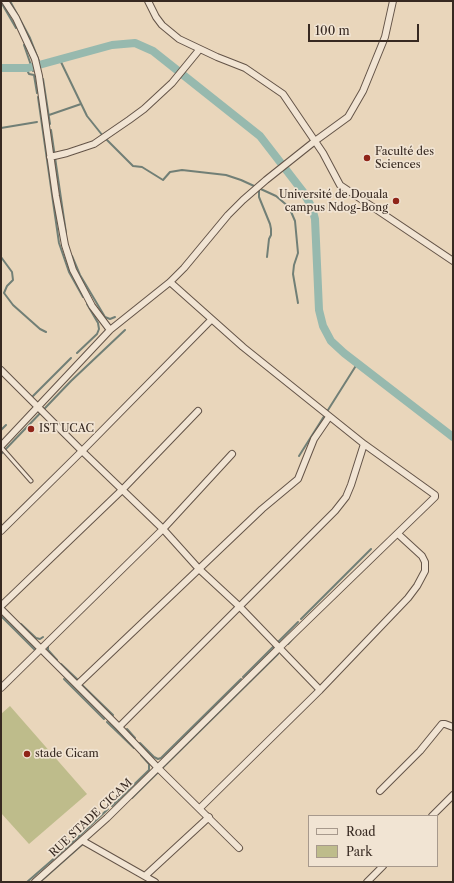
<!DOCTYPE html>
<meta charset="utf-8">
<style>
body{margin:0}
#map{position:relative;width:454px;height:883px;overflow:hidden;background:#e9d6bb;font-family:"Libre Caslon Text",serif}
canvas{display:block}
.frame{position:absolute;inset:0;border:2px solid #372921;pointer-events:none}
.legend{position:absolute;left:308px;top:815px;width:130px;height:52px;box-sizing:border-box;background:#f1e4d3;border:1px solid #a7998c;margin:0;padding:5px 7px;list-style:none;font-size:12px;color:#372921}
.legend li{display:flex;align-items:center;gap:8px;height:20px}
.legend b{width:20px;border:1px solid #a7998c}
.scale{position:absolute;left:308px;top:24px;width:111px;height:18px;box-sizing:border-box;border:2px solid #372921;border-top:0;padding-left:5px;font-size:12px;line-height:14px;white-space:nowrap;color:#372921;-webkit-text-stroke:3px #f1e4d3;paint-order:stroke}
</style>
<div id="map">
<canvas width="454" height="883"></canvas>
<div class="frame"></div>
<ul class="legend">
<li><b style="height:5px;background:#f1e4d3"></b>Road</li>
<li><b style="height:11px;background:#bebc8b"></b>Park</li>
</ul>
<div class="scale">100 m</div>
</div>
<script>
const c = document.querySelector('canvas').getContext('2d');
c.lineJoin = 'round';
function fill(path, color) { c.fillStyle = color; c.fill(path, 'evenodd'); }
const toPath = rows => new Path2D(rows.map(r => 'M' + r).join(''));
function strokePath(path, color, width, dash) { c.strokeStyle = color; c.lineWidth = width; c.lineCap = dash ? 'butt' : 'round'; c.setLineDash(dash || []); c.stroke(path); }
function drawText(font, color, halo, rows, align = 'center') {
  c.font = font + ' "Libre Caslon Text",serif'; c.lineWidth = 3.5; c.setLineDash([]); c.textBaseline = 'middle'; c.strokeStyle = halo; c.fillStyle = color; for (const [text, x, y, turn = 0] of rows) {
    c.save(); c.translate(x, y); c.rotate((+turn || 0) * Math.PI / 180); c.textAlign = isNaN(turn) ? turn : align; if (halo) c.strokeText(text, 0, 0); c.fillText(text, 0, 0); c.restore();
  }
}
fill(toPath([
 [10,706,87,794,29,844,1,813,1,714]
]), '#bebc8b');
strokePath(toPath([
 [10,1,30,38,41,66],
 [1,2,16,28],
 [24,45,33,71],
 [60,60,87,116,103,136,133,166,142,167,163,180,170,172,182,170,226,175,241,180,276,196,289,207,295,221,298,253,294,265,293,274,298,303],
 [28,72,29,74,34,75,37,93],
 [43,79,50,124],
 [38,97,59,243,69,272,83,297],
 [49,115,81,104],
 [1,128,37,122],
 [51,130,66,233],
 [259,189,259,197,270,224,271,229,271,235,269,239,267,257],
 [72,256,80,275,105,317,110,319,115,317],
 [1,257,12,272,13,280,7,286,4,293,13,305,40,329,46,332],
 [77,353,97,334,99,329,98,323,87,304],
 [31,398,71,358],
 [1,430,6,425],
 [1,454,71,381,125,330],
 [299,456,357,364],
 [1,616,35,650],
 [301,619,371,549],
 [21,624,36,638,40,639,43,637],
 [288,644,295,636],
 [48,645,48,650,57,660],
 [61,664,78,680],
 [243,677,298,622],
 [64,679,104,719],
 [81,684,113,715],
 [107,722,134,748],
 [127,729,135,738],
 [140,743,154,757,158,759,161,758,241,679],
 [132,798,278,654],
 [112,806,149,770,149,764,141,755],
 [27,882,73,842,108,809],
 [40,882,84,843]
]), '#717f76', 2);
strokePath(toPath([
 [1,68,28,68,112,45,135,43,153,51,260,136,304,193,312,208,315,219,319,310,323,326,331,341,344,353,453,437]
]), '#97b9ae', 8);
const lane = toPath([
 [1,447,31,481]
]);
const street = toPath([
 [5,1,16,18,30,48,35,59,39,76,56,196,65,245,73,270,92,306,110,330],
 [148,1,156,17,162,25,179,39,217,57,245,68,283,94,323,153,340,185,453,261],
 [50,157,67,153,94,144,129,120,144,109,172,83,199,50],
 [1,370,82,451,163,529,199,569,240,607,320,690],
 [1,446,110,330,170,282,184,268,228,215,243,200,266,180,315,141,348,117,363,91,385,37,393,1],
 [1,531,82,451,211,320],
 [1,606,122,490,198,411],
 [1,609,119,727,158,768,239,848],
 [77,685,262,509,298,479,314,439,329,417],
 [1,688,163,529,232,454],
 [119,727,335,511,346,497,351,485,364,444],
 [380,791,420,751,442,724,445,724,453,727],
 [200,808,320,690,408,598,417,586,425,571,425,562,422,556,398,534],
 [432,816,453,795],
 [83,841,155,882],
 [145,876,209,817],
 [35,882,107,818,279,648,435,497,435,495,364,444,243,347,170,282],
 [367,882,383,866]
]);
strokePath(lane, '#645448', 5);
strokePath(street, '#645448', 8);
strokePath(lane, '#f1e4d3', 3);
strokePath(street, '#f1e4d3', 6);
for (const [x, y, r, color] of [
 [367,158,4,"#8f2418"],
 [396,201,4,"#8f2418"],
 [31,429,4,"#8f2418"],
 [27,754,4,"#8f2418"]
]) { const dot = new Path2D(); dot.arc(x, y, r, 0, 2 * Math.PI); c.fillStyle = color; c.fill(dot); strokePath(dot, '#f1e4d3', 1.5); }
drawText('11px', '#372921', '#f1e4d3', [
 ["Faculté des",375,152],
 ["Sciences",375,165],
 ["Université de Douala",388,195,"right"],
 ["campus Ndog-Bong",388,208,"right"],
 ["IST UCAC",39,429],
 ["stade Cicam",35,754]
], 'left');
drawText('11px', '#372921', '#f1e4d3', [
 ["RUE STADE CICAM",91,818,-43]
]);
</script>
